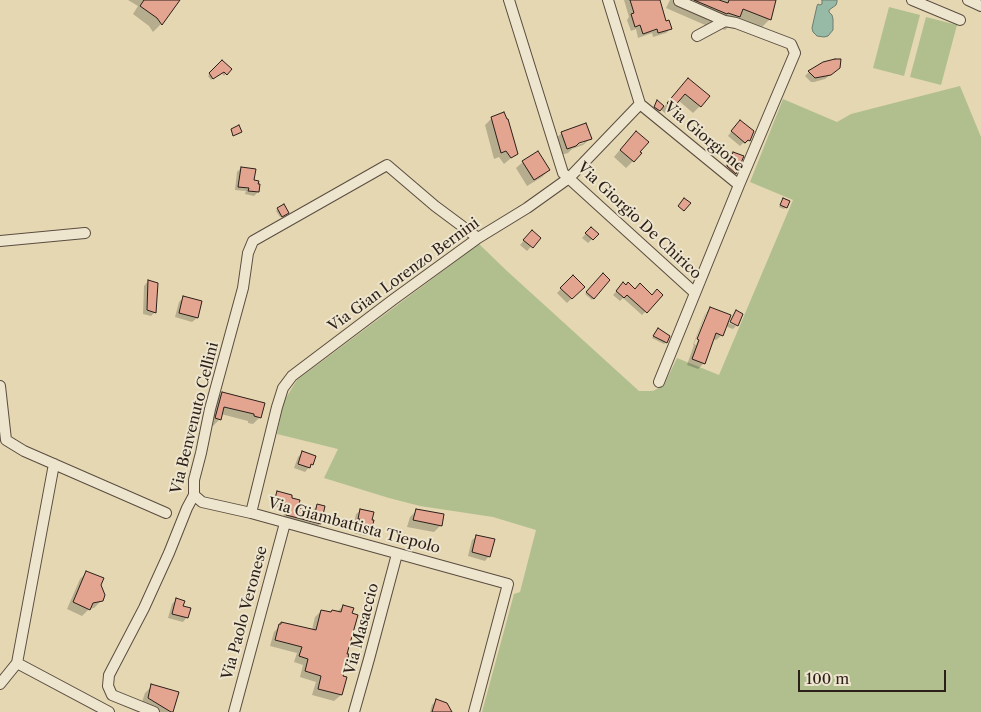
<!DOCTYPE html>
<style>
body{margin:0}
#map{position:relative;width:981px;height:712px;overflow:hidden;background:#e4d7b2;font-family:"Libre Caslon Text",serif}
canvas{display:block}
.scale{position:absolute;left:798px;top:670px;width:148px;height:22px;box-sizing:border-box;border:2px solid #2c1f1a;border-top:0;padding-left:6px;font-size:15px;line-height:18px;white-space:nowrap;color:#2c1f1a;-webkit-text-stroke:4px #ede5cd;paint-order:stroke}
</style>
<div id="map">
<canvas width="981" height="712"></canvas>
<div class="scale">100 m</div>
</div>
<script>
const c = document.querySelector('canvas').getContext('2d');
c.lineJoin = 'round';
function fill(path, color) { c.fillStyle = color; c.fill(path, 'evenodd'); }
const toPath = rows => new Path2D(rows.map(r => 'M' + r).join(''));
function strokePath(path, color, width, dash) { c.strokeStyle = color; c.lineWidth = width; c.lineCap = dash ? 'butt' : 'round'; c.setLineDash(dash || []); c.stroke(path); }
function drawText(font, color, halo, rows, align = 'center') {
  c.font = font + ' "Libre Caslon Text",serif'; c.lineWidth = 4; c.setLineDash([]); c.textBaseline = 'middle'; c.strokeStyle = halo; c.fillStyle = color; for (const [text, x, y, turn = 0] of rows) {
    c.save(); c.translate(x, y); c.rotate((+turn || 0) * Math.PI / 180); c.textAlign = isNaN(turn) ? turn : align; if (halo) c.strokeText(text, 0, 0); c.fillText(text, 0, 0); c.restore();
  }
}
fill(toPath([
 [889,7,920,15,904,76,873,68],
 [926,17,957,25,941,85,910,77],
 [960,86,981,137,981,712,482,712,514,594,520,592,536,530,493,517,420,506,389,498,324,478,338,449,277,434,284,401,297,380,479,244,507,271,639,391,653,391,664,385,677,358,719,375,793,200,750,182,783,99,837,122,851,114]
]), '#b1bf8f');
const water = toPath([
 [822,0,837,0,837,2,836,5,829,10,829,12,832,15,833,19,833,30,828,36,824,37,817,36,813,32,812,28,817,6,818,4,820,5,822,4,822,0]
]);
fill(water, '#97baa7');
strokePath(water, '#6c7c6f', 1);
fill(toPath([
 [128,0,179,0,161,24,153,32,149,26,133,14,138,6],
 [624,0,654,0,665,22,671,28,666,33,653,37,652,33,638,38,636,29,631,31,627,20,629,17],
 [670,0,690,0,695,2,695,0,775,0,770,19,756,33,732,24,725,30,714,26,712,28,666,8],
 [222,61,230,69,224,76,221,72,211,80,208,76],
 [839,68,825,79,814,82,811,82,805,76,809,72],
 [682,86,700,106,693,113,678,100,666,114,660,109,657,112,653,109,657,102,664,107],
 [492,118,517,153,504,164,499,157,494,159,485,125],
 [736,125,749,140,745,144,743,143,740,146,728,136],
 [562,133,590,139,583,145,572,149,568,153,561,155,555,139],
 [584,140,584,143,573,146],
 [629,139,633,161,626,168,614,157],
 [733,153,735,173,731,177,723,171,729,158],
 [523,162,549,170,542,177,527,186,516,168],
 [241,168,258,192,254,196,245,194,246,191,235,190,237,172],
 [783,199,786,207,784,209,779,207],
 [278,209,285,214,280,217,276,211],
 [591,228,597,234,588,243,582,238],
 [532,231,539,238,527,251,520,245],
 [603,275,608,280,592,300,585,294],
 [573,277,583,287,567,303,557,293],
 [148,281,155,312,151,316,143,314,144,286],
 [623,284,635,290,652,297,662,295,642,315,623,298,620,301,613,295],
 [183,298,197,318,192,322,175,317,179,302],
 [711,308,724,321,736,326,733,329,725,326,722,335,716,340,712,339,704,363,698,369,687,365,694,345,693,345,705,314],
 [706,313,709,313,696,345,694,344],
 [656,332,666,342,664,344,652,338],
 [222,393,260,417,253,424,248,423,248,421,221,414,220,419,213,426,209,425,215,400],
 [302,453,312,464,305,472,294,468,298,457],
 [277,493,297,509,313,514,314,509,317,506,324,507,320,524,316,527,283,518,285,509,271,505,274,496],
 [361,510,370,521,370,531,365,536,354,533,356,524,354,523,356,514],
 [417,510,441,525,434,532,407,527,410,517],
 [477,536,489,556,485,561,468,556,472,540],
 [86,573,100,585,101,601,94,608,89,609,82,616,67,609,80,579],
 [176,600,182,607,187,617,183,622,168,618,172,604],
 [343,606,345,654,342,677,345,678,341,695,334,701,312,695,316,682,300,677,303,665,294,662,297,653,270,646,274,632,282,624,312,630,315,617,321,611,330,613,332,611,337,612],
 [152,686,172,712,153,712,141,705,145,693],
 [436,701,448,712,430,712,432,705]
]), '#0003');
const building = toPath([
 [144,0,180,0,162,25,157,18,140,6,144,0],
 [630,0,660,0,666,21,669,20,672,29,658,33,657,29,643,34,640,25,635,27,631,14,634,13,630,0],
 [694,0,719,0,728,3,729,0,776,0,771,20,743,9,740,17,728,13,727,14,694,0],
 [835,59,841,59,840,68,831,75,815,78,808,71,823,62,835,59],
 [222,60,232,69,227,75,224,72,213,79,209,73,222,60],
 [688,78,710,96,701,107,685,94,673,108,667,103,688,78],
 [657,100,664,106,660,111,654,107,657,100],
 [504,112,507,119,508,119,518,154,511,158,506,151,501,153,491,117,504,112],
 [740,120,754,131,750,141,748,140,745,143,731,131,740,120],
 [586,123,592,139,579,143,576,146,567,149,561,132,586,123],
 [239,125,242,132,233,136,231,129,239,125],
 [636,131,649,142,640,152,642,153,634,162,620,150,636,131],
 [538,151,550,170,534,180,522,161,538,151],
 [733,152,744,156,736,174,727,166,733,152],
 [241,167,256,169,254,180,259,181,258,184,260,184,259,192,248,191,249,188,238,187,241,167],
 [684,198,691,203,684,211,678,206,684,198],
 [783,198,790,201,787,208,780,205,783,198],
 [284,204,289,213,282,217,277,208,284,204],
 [591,227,599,234,593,240,585,233,591,227],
 [532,230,541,238,533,248,523,240,532,230],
 [603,273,610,280,594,299,586,292,603,273],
 [573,275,585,287,572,299,560,288,573,275],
 [148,280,158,283,156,313,147,310,148,280],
 [623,282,626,285,628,282,635,289,640,283,652,295,657,289,663,295,647,313,627,295,624,298,616,291,623,282],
 [183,296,202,301,198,318,179,313,183,296],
 [710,307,731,315,723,336,716,333,705,364,692,359,699,340,697,339,710,307],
 [736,310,743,314,738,326,730,322,736,310],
 [658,328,670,336,667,343,653,336,658,328],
 [222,392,265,403,261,418,254,416,254,414,224,407,221,420,215,418,222,392],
 [302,451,316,456,313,465,311,464,310,468,298,464,302,451],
 [277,491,292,495,292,498,300,500,298,508,315,513,317,504,325,506,321,524,286,515,288,505,274,502,277,491],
 [360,509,374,512,372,520,374,520,371,532,358,529,360,519,358,519,360,509],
 [416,509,444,514,442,526,413,520,416,509],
 [476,535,495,539,490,557,472,552,476,535],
 [86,571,104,578,101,585,105,595,103,601,93,603,90,610,73,602,86,571],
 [176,598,185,601,183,606,191,608,188,618,172,614,176,598],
 [343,605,354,608,352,613,358,615,347,654,349,654,343,676,347,677,342,695,318,689,321,676,305,671,308,659,299,656,302,647,275,640,279,624,281,624,281,622,316,630,321,610,331,612,332,610,341,612,343,605],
 [151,684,179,692,173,712,171,712,148,698,151,684],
 [436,699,447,703,452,712,432,712,436,699]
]);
fill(building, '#e3a490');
strokePath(building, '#2c1f1a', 1);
const minor = toPath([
 [509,0,563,173,695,293],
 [608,0,640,104,739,185,659,382],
 [912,0,960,20],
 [968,0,981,6],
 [679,1,725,21],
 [697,36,725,21,736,23,791,44,795,53,739,185],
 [0,241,85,233],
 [0,386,6,440,24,451,166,513],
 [54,464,17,663,109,712],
 [194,495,202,502,251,513,508,584,474,712],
 [251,513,277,407,283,388,292,376,394,299,478,238,527,208,569,178,640,104],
 [0,684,17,663],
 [154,712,112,695,108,686,109,675,144,608,169,553,187,508,194,495,194,480,201,453,210,409,243,288,248,253,253,241,387,165,435,206,478,238],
 [234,712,285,523],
 [354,712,369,659,397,554]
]);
strokePath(minor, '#5a4d40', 12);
strokePath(minor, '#ede5cd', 10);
drawText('15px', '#2c1f1a', '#ede5cd', [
 ["Via Giorgione",704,137,40],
 ["Via Giorgio De Chirico",639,221,43],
 ["Via Gian Lorenzo Bernini",404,275,-36],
 ["Via Benvenuto Cellini",195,418,-76],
 ["Via Giambattista Tiepolo",354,526,15],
 ["Via Paolo Veronese",245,613,-75],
 ["Via Masaccio",362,629,-75]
]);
</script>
